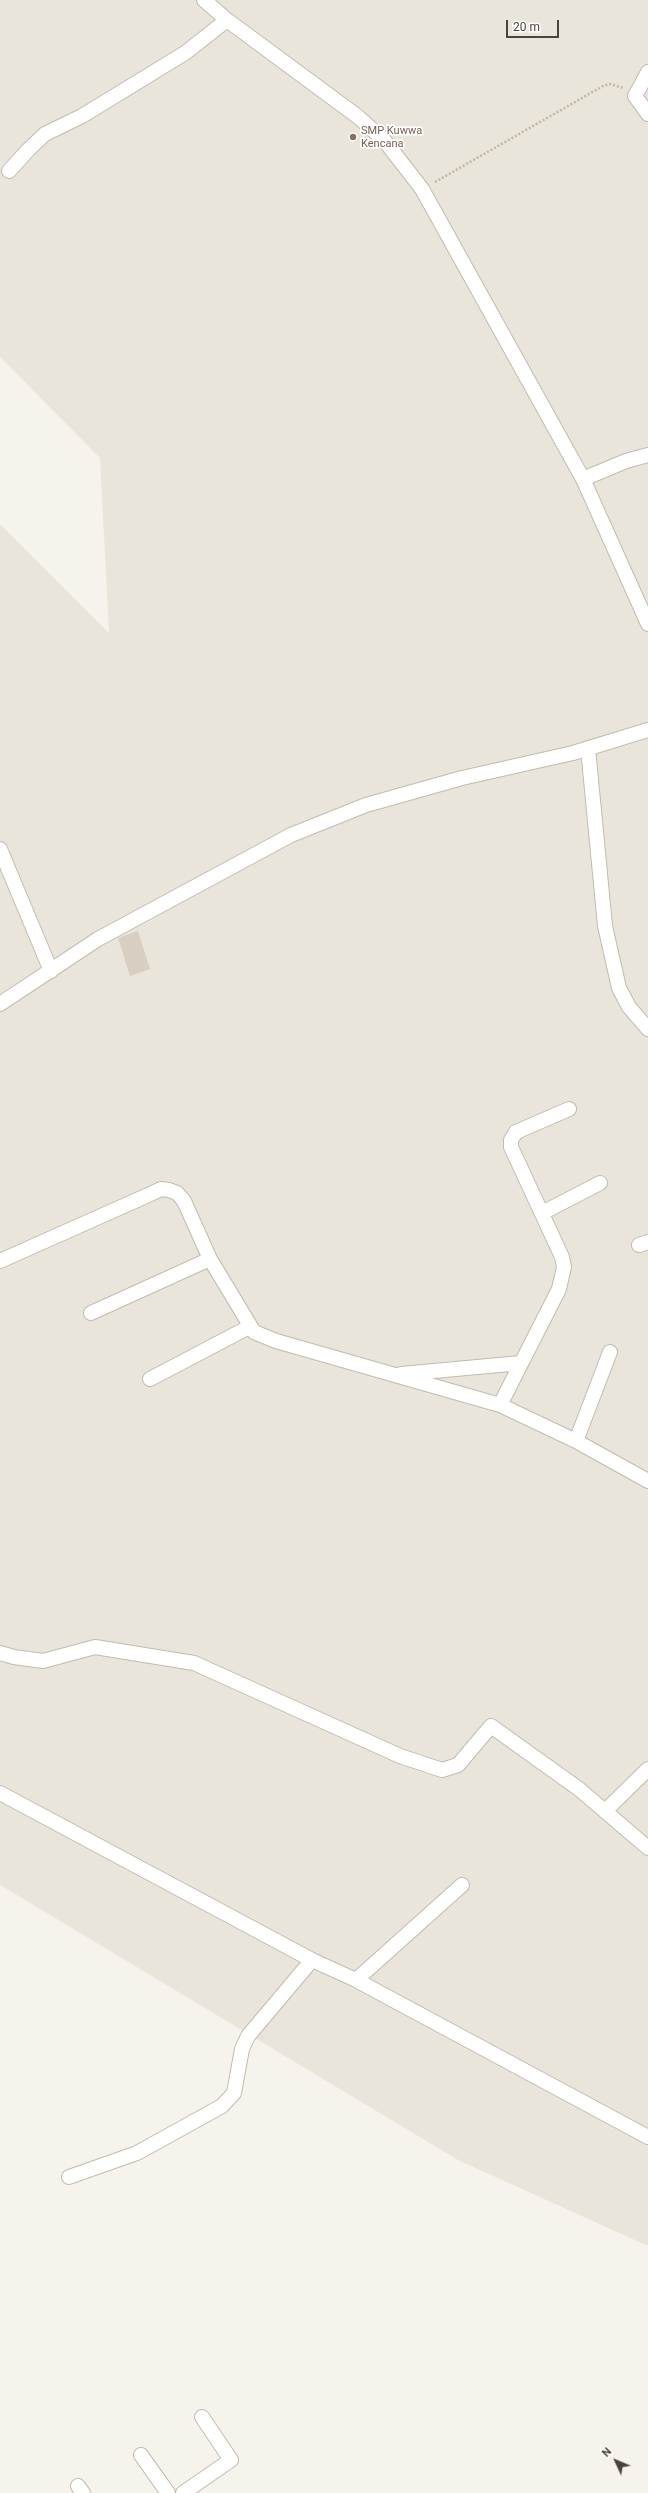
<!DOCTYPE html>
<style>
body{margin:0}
#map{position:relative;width:648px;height:2493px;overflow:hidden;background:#f6f3ec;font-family:Roboto,sans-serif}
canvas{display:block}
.north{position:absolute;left:596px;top:2441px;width:40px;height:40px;-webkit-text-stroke:3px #fff;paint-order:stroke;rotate:314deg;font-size:11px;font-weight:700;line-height:16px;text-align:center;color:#4b4439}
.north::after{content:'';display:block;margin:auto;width:14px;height:18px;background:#4b4439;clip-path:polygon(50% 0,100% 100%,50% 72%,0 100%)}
.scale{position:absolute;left:506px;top:20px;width:53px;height:18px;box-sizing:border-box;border:2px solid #4b4439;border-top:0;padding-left:5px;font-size:12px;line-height:14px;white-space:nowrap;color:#4b4439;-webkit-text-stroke:3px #fff;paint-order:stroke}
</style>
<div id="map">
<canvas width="648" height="2493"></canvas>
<div class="north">N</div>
<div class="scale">20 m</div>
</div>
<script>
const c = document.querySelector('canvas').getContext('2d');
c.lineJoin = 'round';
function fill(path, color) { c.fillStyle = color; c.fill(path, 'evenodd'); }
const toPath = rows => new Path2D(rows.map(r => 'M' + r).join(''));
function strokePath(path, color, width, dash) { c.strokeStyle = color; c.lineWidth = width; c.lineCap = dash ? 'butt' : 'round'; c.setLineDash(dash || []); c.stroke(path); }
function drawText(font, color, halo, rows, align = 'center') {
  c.font = font + ' Roboto,sans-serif'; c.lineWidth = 3.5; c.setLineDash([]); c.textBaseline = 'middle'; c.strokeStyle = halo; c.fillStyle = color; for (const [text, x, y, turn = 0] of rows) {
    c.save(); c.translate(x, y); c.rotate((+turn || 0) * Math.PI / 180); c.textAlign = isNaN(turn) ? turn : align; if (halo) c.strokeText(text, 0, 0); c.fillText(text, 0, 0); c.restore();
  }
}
fill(toPath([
 [0,0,648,0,648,2246,458,2160,0,1885,0,524,109,633,100,458,0,357]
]), '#eae5da');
fill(toPath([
 [138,931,150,969,130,976,118,938]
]), '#d8cfc1');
const minor = toPath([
 [204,0,227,20,357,116,384,140,422,189,583,479,648,624],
 [648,72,635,96,648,114],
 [9,171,28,150,45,134,82,116,185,53,227,20],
 [583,479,626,461,648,455],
 [588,748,605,926,619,988,629,1007,648,1029],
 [0,849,51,971],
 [0,1004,98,939,291,835,366,805,462,778,573,753,648,730],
 [542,1213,600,1183],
 [639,1245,648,1242],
 [0,1261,146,1196,161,1189,169,1190,177,1193,184,1201,210,1259,254,1332,276,1341,500,1405,576,1441,648,1481],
 [91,1313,210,1259],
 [401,1374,521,1363],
 [150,1379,249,1327],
 [500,1405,559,1289,564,1267,562,1257,511,1147,511,1140,516,1132,569,1109],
 [576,1441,610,1352],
 [0,1653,14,1657,43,1661,95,1647,194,1663,400,1756,442,1770,458,1765,491,1726,579,1789,648,1848],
 [0,1793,312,1960,356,1980,648,2137],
 [605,1811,648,1769],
 [356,1980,462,1885],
 [69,2177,137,2153,222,2106,234,2093,242,2049,248,2036,312,1960],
 [141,2455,168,2493],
 [78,2486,83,2493],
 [183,2493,231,2460,202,2417]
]);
strokePath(minor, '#c2bbae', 16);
strokePath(toPath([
 [435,182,603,86,610,84,623,88]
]), '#c4b79f', 2.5, [2, 2]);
strokePath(minor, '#fff', 14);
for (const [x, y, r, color] of [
 [353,137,4,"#8d6e63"]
]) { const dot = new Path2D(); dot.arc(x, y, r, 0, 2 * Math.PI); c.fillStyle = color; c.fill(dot); strokePath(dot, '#fff', 1.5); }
drawText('11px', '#785e54', '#fff', [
 ["SMP Kuwwa",361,131],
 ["Kencana",361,144]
], 'left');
</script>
